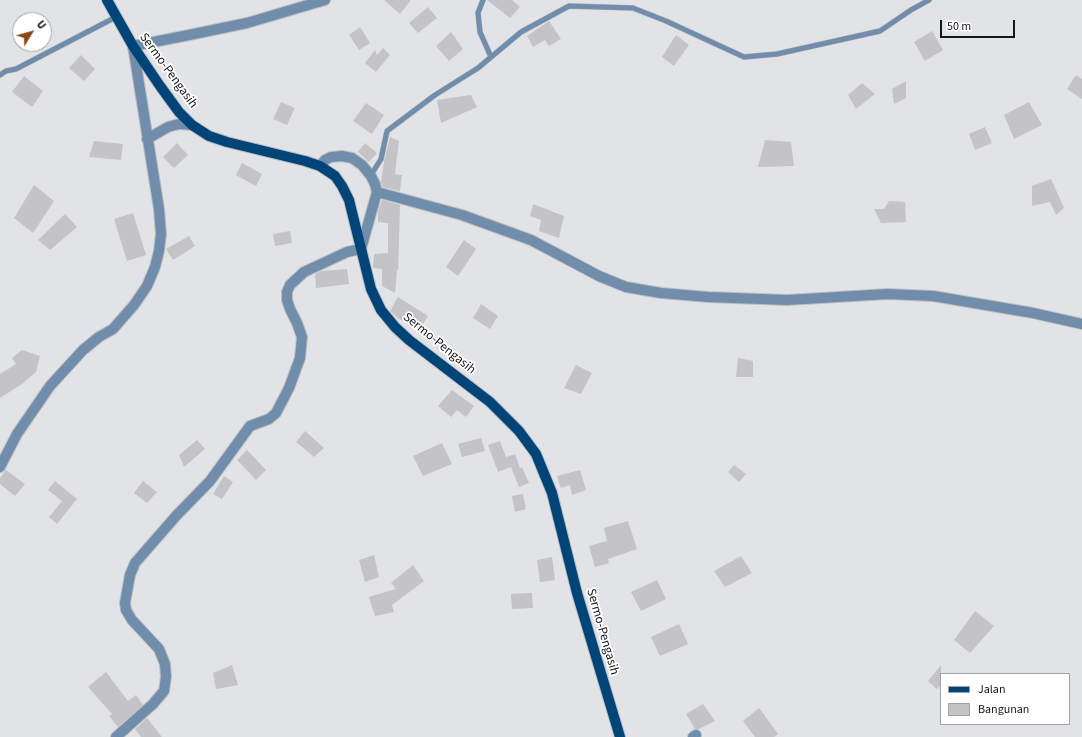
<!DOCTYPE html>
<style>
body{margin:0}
#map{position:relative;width:1082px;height:737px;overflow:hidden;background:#e2e3e7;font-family:"Source Sans 3",sans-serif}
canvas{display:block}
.legend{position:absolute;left:940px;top:673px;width:130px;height:52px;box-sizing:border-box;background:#fff;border:1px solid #a1a2a2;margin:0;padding:5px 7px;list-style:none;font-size:12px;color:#151617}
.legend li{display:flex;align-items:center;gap:8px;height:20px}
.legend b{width:20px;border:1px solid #a1a2a2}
.north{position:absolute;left:12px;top:12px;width:40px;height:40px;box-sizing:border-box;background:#fff;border:1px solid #a1a2a2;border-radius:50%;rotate:53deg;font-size:11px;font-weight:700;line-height:16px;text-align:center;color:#151617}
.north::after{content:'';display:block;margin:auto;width:14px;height:18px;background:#894617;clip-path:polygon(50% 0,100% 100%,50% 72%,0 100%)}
.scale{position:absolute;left:940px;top:20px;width:75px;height:18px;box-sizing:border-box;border:2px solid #151617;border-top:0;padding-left:5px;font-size:12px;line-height:14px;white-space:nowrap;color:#151617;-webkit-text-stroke:3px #fff;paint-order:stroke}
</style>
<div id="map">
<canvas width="1082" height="737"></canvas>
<ul class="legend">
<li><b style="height:5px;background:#004478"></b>Jalan</li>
<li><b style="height:11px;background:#c4c3c7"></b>Bangunan</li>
</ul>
<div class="north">U</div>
<div class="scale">50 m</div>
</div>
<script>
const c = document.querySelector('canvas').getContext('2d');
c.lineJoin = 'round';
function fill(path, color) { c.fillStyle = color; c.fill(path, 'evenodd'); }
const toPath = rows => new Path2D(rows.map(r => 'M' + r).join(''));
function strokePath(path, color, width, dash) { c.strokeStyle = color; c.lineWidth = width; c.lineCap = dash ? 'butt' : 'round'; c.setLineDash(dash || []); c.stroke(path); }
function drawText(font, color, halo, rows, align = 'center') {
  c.font = font + ' "Source Sans 3",sans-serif'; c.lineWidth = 3.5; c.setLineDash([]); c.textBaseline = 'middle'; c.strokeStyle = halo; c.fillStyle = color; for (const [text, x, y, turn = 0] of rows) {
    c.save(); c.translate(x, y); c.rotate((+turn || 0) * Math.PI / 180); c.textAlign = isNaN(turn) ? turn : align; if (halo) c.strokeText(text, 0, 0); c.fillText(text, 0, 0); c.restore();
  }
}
fill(toPath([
 [384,0,411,0,400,14],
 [487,0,512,0,520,7,510,18],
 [428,7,437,18,418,33,409,23],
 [549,21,561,39,549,46,545,40,533,47,527,36],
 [360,27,370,43,359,50,349,35],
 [932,31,943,50,925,61,914,42],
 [451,32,463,49,449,61,436,46],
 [676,35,689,45,674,66,662,57],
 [383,48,390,55,376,72,365,63,375,50,377,55],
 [81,55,95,69,84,81,69,68],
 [1076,75,1082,79,1082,99,1067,89],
 [24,76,43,91,32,107,12,92],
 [906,81,906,98,894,104,892,89],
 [862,83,875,94,856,109,848,95],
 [471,95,477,107,441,123,437,100],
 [281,102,295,108,287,125,273,119],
 [1029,102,1042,125,1014,139,1004,115],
 [366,103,384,115,372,134,353,121],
 [985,127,992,143,975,150,969,134],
 [390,137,399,141,395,174,402,175,400,191,382,187,381,182,384,162],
 [765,140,791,142,794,166,758,167],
 [94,141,123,144,121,160,89,157],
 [177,143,188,155,174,168,163,157],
 [365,143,377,153,369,162,358,152],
 [242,163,262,174,256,186,236,175],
 [1051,179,1064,208,1056,215,1050,202,1032,206,1032,186],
 [34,185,54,201,33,233,14,218],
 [382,200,400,205,398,270,397,270,395,293,382,286,382,269,373,268,374,254,388,253,388,223,378,222,378,212],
 [889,201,905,202,906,222,881,223,874,209,884,209],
 [533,204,564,216,559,238,539,231,541,220,530,216],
 [133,213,146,255,127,261,114,219],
 [65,214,77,227,50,250,38,240],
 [290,231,292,243,275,246,273,234],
 [189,236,195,246,173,260,166,249],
 [464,240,476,249,458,276,446,267],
 [347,269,349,284,316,288,315,274,321,271],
 [398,297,428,316,419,330,399,319,390,311],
 [481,304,498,316,490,329,473,318],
 [22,350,40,356,36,372,22,384,0,398,0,374,16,364,12,358],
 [738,358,753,361,753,377,736,377],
 [576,365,592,373,581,394,564,388],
 [452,390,474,406,466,417,457,410,451,417,438,406],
 [305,431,324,448,314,457,296,442],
 [481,438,485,451,462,457,458,444],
 [197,440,205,449,184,467,179,455],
 [500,441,506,457,515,454,520,468,522,467,529,483,519,487,511,467,498,472,488,445],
 [442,443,452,464,423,476,413,456],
 [247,450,266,470,256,480,237,460],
 [734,465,746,474,739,482,728,472],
 [6,470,25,484,15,496,0,484,0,478],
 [580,470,586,490,572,495,570,485,561,488,557,476],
 [224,476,233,482,222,499,213,494],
 [55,481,77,499,57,524,49,517,62,501,48,490],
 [143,481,157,492,147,503,134,493],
 [523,494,526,509,515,512,512,496],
 [628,521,637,549,608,559,609,563,595,567,589,546,607,541,604,528],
 [374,555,379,577,365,582,359,560],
 [741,556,752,573,725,587,714,571],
 [552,557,555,580,540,582,537,560],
 [413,565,424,581,392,605,394,612,375,616,369,597,396,589,391,583],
 [657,580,666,599,641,611,631,592],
 [532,593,533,608,512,609,511,594],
 [975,611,994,626,970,653,954,640],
 [679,624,688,644,660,656,651,637],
 [232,665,238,685,216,689,213,673],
 [941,665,941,685,937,689,928,681],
 [106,672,128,701,136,695,143,705,118,727,109,716,112,714,88,687],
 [703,704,715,721,699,729,695,729,686,714],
 [759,708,778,734,774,737,755,737,743,721],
 [147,718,162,737,141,737,135,729]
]), '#c4c3c7');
const service = toPath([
 [483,0,478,13,480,32,491,57],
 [0,75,6,71,16,69,116,17],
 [371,175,381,159,387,131,435,95,478,68,521,32,569,6,633,8,666,21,744,57,777,54,880,31,911,10,929,0]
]);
const minor = toPath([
 [147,139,168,127,179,124,192,125],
 [320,166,325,160,331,157,342,156,352,158,362,165,371,176,375,184,377,192,462,215,531,240,599,276,626,287,661,293,708,297,787,300,888,294,933,296,1033,313,1082,324],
 [0,467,17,434,50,386,83,350,99,337,113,329,134,305,147,286,155,267,159,251,161,234,159,209,133,46,189,35,247,23,325,0],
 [116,737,153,704,164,691,166,677,165,664,159,649,132,620,126,610,125,603,130,575,135,563,176,516,210,481,250,426,269,419,276,413,289,388,300,358,302,337,297,323,290,309,287,300,287,292,290,285,304,272,347,252,361,249,377,192],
 [693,737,696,735]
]);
const primary = toPath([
 [107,0,133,46,160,86,179,112,192,125,209,136,227,142,305,161,320,166,335,176,342,186,349,200,371,289,381,310,395,327,409,340,490,402,519,431,536,454,552,493,577,593,620,737]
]);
strokePath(service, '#bdbec2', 6);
strokePath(minor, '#bdbec2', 12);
strokePath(primary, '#bdbec2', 12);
strokePath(service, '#708dab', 5);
strokePath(minor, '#708dab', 10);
strokePath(primary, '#004478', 10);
drawText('13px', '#151617', '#fff', [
 ["Sermo-Pengasih",168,71,54],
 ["Sermo-Pengasih",439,344,39],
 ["Sermo-Pengasih",602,632,74]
]);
</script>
